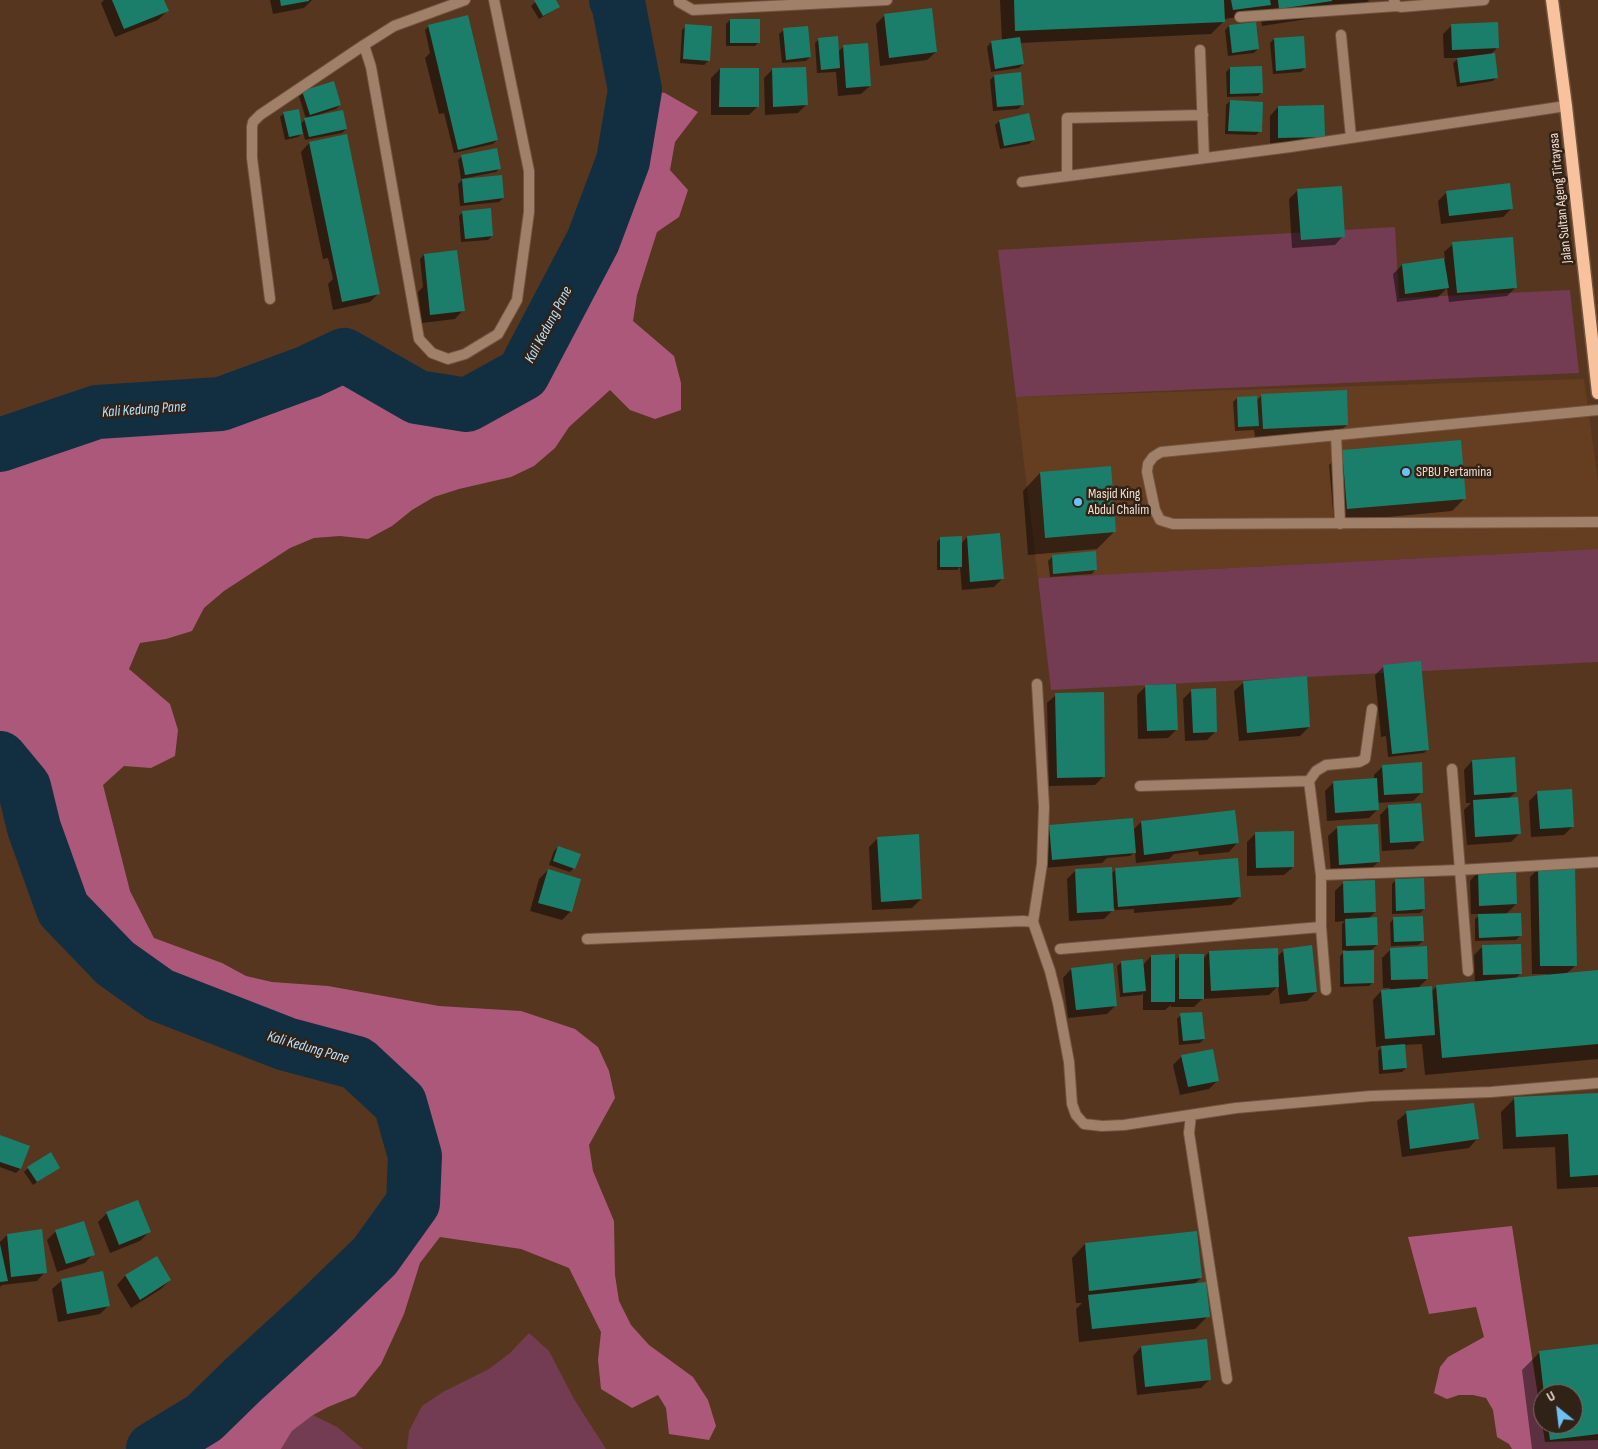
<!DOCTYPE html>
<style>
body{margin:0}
#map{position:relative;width:1598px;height:1449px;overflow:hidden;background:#56361f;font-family:"Sofia Sans Condensed",sans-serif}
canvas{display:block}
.north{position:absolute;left:1533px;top:1384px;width:50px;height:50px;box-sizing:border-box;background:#312217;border:1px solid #7f6d61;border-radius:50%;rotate:331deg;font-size:14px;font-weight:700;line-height:20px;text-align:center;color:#f3ded0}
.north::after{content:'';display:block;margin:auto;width:18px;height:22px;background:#6dc2f3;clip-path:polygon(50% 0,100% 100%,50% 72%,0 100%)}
</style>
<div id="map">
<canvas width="1598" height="1449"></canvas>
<div class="north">U</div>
</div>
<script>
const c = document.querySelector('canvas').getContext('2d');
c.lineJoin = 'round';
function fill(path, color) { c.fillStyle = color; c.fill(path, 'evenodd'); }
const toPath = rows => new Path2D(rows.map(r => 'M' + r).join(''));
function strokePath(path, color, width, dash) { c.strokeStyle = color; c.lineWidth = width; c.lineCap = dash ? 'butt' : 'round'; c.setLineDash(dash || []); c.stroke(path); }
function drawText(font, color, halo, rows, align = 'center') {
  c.font = font + ' "Sofia Sans Condensed",sans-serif'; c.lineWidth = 5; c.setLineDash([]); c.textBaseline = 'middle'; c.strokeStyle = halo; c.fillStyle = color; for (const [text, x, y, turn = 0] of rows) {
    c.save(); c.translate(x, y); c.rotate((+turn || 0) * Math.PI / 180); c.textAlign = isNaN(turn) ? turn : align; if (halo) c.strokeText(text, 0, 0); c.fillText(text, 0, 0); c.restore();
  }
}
fill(toPath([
 [1584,379,1598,481,1598,549,1038,578,1016,397]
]), '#653e22');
fill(toPath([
 [1395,227,1399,298,1570,290,1579,373,1016,397,998,250],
 [1598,549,1598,662,1051,690,1038,578],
 [529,1333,549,1351,574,1399,606,1449,407,1449,409,1431,422,1406,443,1392,489,1369,510,1353],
 [313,1415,337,1427,363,1449,281,1449,292,1431]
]), '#733c53');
fill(toPath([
 [647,90,665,93,698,112,675,142,670,170,688,190,679,217,657,232,637,295,633,321,674,356,681,383,681,410,655,419,630,410,610,390,569,427,555,448,534,466,511,477,459,489,434,497,412,510,392,526,368,539,340,536,314,538,290,548,224,591,204,608,192,631,166,639,140,643,129,669,170,704,178,730,175,756,151,768,124,766,103,785,130,891,154,938,222,963,246,976,272,982,328,986,439,1006,521,1011,575,1029,598,1047,609,1071,615,1098,589,1145,593,1171,614,1221,615,1275,619,1301,631,1325,649,1345,693,1377,708,1400,716,1426,709,1440,669,1434,666,1408,658,1395,632,1408,601,1389,598,1360,601,1332,569,1268,521,1249,440,1237,420,1263,404,1314,381,1364,355,1396,328,1407,313,1415,292,1431,281,1449,174,1449,212,1427,251,1386,323,1322,384,1264,424,1206,426,1154,410,1096,362,1053,289,1034,165,985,122,954,73,903,45,825,34,782,0,739,0,457,99,423,224,416,312,382,344,367,412,408,469,417,532,382,604,245,634,164],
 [1512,1226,1545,1442,1598,1440,1598,1449,1512,1449,1509,1444,1497,1437,1493,1410,1486,1398,1473,1395,1459,1395,1447,1399,1434,1393,1440,1367,1448,1357,1484,1337,1476,1307,1429,1314,1408,1237]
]), '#ac587b');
fill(toPath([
 [104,0,163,0,167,11,158,20,115,37,101,3],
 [270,0,312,0,304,8,273,14],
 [538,0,555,0,559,7,539,19,531,6],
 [1000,0,1369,0,1358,11,1262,26,1260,14,1224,19,1224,21,1211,34,1020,43,1023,64,1019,68,991,72,987,47,991,42,1002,41],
 [885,15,936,52,927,60,880,66,876,24],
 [730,20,759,42,755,46,726,46,726,24],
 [1452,25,1497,48,1490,55,1497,77,1493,81,1457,87,1453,63,1459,58,1444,58,1443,34],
 [429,26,497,140,493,144,454,153,444,113,439,114,425,58,430,53,425,30],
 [686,26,708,61,704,65,680,63,682,30],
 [1229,26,1258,49,1254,53,1228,56,1225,30],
 [784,30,810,57,806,61,782,63,779,34],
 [819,39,838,52,844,46,870,86,861,94,838,96,836,72,817,73,815,43],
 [1274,39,1305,68,1301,72,1273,74,1270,43],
 [1230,68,1262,92,1258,96,1227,97,1226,72],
 [720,69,757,107,749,115,711,115,711,78],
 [772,70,806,105,798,113,765,115,764,78],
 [994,76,1022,105,1018,109,993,111,990,80],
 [303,92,340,105,336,109,314,116,315,117,346,129,342,133,305,140,303,132,298,137,285,140,280,117,284,113,300,124,306,119,299,96],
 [1230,101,1260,131,1256,135,1225,134,1226,105],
 [1278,107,1323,137,1315,145,1270,146,1270,116],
 [999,121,1033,140,1029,144,1000,149,995,125],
 [346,136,379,293,370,302,333,310,328,284,333,279,328,258,323,259,301,152,309,143],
 [462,156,500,168,496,172,461,179,458,160],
 [464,178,465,180,503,198,499,202,460,206,458,184],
 [1298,190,1343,236,1335,245,1292,248,1289,199],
 [1447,192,1512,208,1503,217,1441,224,1438,201],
 [463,212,492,236,488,240,461,242,459,216],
 [1453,244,1516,287,1507,296,1449,302,1447,288,1438,297,1397,302,1393,274,1402,265,1445,259,1444,252],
 [424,255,463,310,455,319,422,323,418,292,423,287,420,259],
 [1262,395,1347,425,1338,433,1255,437,1254,430,1235,431,1233,402,1237,398,1256,401],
 [1342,452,1465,498,1452,511,1334,522,1329,465],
 [1040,473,1115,531,1097,549,1028,555,1023,491],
 [967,537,1003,578,994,587,962,590,960,567,957,570,937,570,937,542,941,538,961,544],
 [1052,557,1096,569,1092,574,1050,577,1048,561],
 [1384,666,1428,749,1424,753,1388,757,1386,736,1381,737,1375,675],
 [1305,678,1309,727,1300,736,1239,741,1234,691,1243,683],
 [1146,686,1177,729,1168,738,1138,739,1137,695],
 [1192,690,1216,731,1207,740,1185,741,1183,699],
 [1056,695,1104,776,1095,785,1049,786,1047,703],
 [1472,761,1516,792,1509,798,1519,834,1511,842,1467,845,1464,810,1471,803,1466,803,1464,770],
 [1383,766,1422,792,1413,801,1377,803,1378,809,1369,818,1327,821,1325,791,1334,782,1374,779,1374,775],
 [1538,792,1573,826,1564,835,1531,837,1529,801],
 [1388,807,1422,841,1414,849,1382,851,1380,815],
 [1234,811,1237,843,1229,852,1199,855,1198,851,1174,854,1169,859,1136,863,1135,852,1130,856,1107,858,1102,863,1044,868,1041,835,1050,826,1133,830,1141,822],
 [1337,828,1379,861,1370,870,1331,873,1328,836],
 [1256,833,1293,867,1284,875,1247,876,1247,842],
 [878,838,921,899,912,908,872,910,869,847],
 [558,847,574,868,570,872,549,865,554,851],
 [1539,868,1576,965,1566,974,1598,972,1598,1059,1425,1075,1422,1044,1404,1045,1406,1068,1402,1072,1379,1074,1378,1051,1383,1046,1376,1047,1373,1000,1381,991,1390,990,1390,988,1383,988,1382,958,1391,949,1427,979,1417,989,1431,992,1437,986,1475,983,1474,955,1483,946,1521,973,1515,979,1547,976,1547,974,1532,974,1530,877],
 [1116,869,1240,897,1231,905,1134,913,1134,909,1115,910,1115,908,1104,919,1069,921,1067,879,1076,870,1111,874],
 [548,870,571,911,562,920,530,911,539,879],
 [1478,872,1516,904,1506,914,1520,936,1516,940,1475,941,1475,919,1481,914,1471,914,1470,881],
 [1396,880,1424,909,1420,913,1392,914,1392,884],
 [1344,882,1375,912,1368,919,1377,945,1370,951,1373,982,1369,986,1340,987,1340,956,1346,950,1342,950,1342,924,1345,921,1335,922,1335,891],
 [1394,918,1423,941,1418,945,1391,946,1390,923],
 [1284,950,1316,992,1307,1001,1280,1004,1278,986,1269,995,1202,999,1194,1007,1171,1007,1171,1005,1165,1010,1143,1010,1143,993,1141,995,1120,997,1117,966,1122,962,1143,965,1151,956,1173,962,1180,956,1203,959,1209,952,1277,957],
 [1071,969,1116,1005,1107,1014,1068,1018,1063,978],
 [1181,1015,1204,1039,1200,1043,1179,1045,1177,1019],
 [1182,1056,1218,1080,1209,1089,1180,1095,1173,1065],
 [1598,1094,1598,1187,1557,1189,1555,1147,1503,1149,1501,1112,1515,1098],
 [1473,1104,1477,1139,1469,1148,1402,1157,1397,1121,1406,1113],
 [0,1136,20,1169,16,1173,0,1167],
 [59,1167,33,1185,24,1172,28,1168],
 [107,1213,149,1232,140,1241,110,1253,98,1222],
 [56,1231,93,1254,85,1263,57,1272,47,1240],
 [1196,1232,1201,1278,1194,1284,1208,1316,1195,1329,1079,1342,1076,1309,1082,1303,1076,1303,1072,1258,1085,1244],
 [7,1235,45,1272,37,1281,2,1285,0,1287,0,1242],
 [156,1258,170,1280,161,1289,131,1308,117,1285,125,1276],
 [102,1273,108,1306,100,1314,58,1322,52,1289,61,1281],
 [1598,1345,1598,1449,1532,1449,1522,1370,1540,1352],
 [1543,1394,1573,1394,1573,1424,1543,1424],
 [1141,1347,1210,1379,1201,1388,1137,1395,1133,1356]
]), '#0007');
strokePath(toPath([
 [0,445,97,412,221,404,308,372,344,355,417,397,467,405,523,374,593,241,623,161,635,90,618,2,616,0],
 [0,758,24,787,34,828,63,909,115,963,160,995,286,1044,357,1063,400,1103,415,1156,413,1203,375,1256,315,1314,244,1379,204,1418,153,1449]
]), '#112f40', 54);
fill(toPath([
 [112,0,164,0,169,11,124,29],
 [280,0,309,0,309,1,281,6],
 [534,0,556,0,560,7,543,16],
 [1014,0,1224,0,1225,22,1015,31],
 [1231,0,1270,0,1271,5,1233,10],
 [1278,0,1332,0,1332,1,1279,9],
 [932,8,937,52,889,58,884,14],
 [468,15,498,140,458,150,428,25],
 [730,19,760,19,760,43,730,43],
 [1256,22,1259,49,1232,53,1229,25],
 [1498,22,1499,48,1452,50,1451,24],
 [685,24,712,26,710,61,683,59],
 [808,26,811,57,786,60,783,28],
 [838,36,840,68,821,70,818,38],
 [1304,36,1306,68,1276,71,1274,38],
 [1020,37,1024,64,995,69,991,41],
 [868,43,871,86,846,88,843,45],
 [1495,53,1498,78,1460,83,1457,58],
 [1262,66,1263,93,1230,94,1230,67],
 [806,67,808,105,773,107,772,68],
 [720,68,759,68,759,107,719,107],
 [1021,72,1024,105,997,107,994,75],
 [334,81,341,105,310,115,302,91],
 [1230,100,1263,102,1262,132,1228,131],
 [1324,105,1325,137,1278,138,1278,106],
 [299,109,303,134,289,137,283,112],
 [343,110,347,129,309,137,304,118],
 [1029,113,1035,140,1004,146,999,120],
 [347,134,380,294,342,302,309,142],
 [497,148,501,169,465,175,461,155],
 [502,175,504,198,464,203,462,179],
 [1510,183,1513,209,1449,216,1446,191],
 [1342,186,1345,237,1301,240,1297,189],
 [491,208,493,236,465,239,462,211],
 [1513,237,1517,288,1457,293,1452,242],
 [457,250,465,311,430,315,424,254],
 [1444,258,1449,288,1405,294,1402,264],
 [1347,390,1348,425,1263,429,1261,394],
 [1257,396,1259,426,1238,427,1237,397],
 [1461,440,1466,499,1347,509,1342,450],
 [1111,466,1116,532,1045,538,1040,472],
 [1000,533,1004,579,970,582,967,536],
 [962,536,962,567,940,567,940,537],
 [1096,551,1097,570,1053,574,1052,555],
 [1421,661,1429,750,1392,754,1383,665],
 [1307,676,1310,727,1247,733,1243,681],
 [1176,684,1178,730,1147,731,1145,685],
 [1216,688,1217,732,1193,733,1191,689],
 [1104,692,1105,777,1057,778,1055,693],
 [1515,757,1517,792,1474,795,1472,760],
 [1422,762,1423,793,1384,795,1382,765],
 [1377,778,1379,810,1335,813,1333,781],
 [1572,789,1574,827,1540,829,1537,791],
 [1518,797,1521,834,1475,837,1473,800],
 [1421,803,1424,841,1390,843,1388,805],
 [1235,810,1239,843,1144,855,1141,821],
 [1133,818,1136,853,1052,860,1049,825],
 [1378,824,1380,862,1339,865,1337,826],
 [1294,831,1294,867,1256,868,1255,832],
 [919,834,922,899,881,902,877,837],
 [558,846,581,854,575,869,553,861],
 [1238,858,1241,897,1118,907,1115,868],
 [1575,866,1577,966,1540,966,1538,867],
 [1112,867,1114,911,1077,913,1075,869],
 [548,869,581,879,572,912,538,903],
 [1516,870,1517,904,1479,906,1478,871],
 [1424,878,1425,909,1396,911,1395,879],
 [1375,880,1376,912,1344,913,1343,881],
 [1521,913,1522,936,1479,938,1478,914],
 [1423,916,1424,941,1394,942,1393,917],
 [1377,917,1378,945,1346,946,1345,919],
 [1521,944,1522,974,1483,975,1482,945],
 [1312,945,1317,992,1288,995,1283,949],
 [1427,946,1428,979,1391,980,1390,948],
 [1278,948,1279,987,1211,991,1209,951],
 [1374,950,1374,983,1344,984,1343,951],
 [1175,954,1175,1002,1151,1002,1151,955],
 [1179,954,1204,954,1204,999,1179,999],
 [1143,959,1146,991,1123,993,1121,961],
 [1113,963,1117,1006,1076,1010,1071,968],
 [1598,970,1598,1044,1442,1058,1436,985],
 [1432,986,1435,1035,1385,1039,1381,990],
 [1202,1012,1205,1039,1183,1041,1180,1013],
 [1405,1044,1407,1068,1383,1070,1381,1046],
 [1213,1049,1219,1081,1188,1087,1181,1055],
 [1598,1093,1598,1175,1570,1177,1568,1134,1516,1137,1514,1097],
 [1474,1103,1479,1139,1410,1149,1406,1111],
 [0,1135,30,1146,21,1169,0,1162],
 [51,1152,60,1168,37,1182,27,1167],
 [138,1200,151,1232,119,1245,106,1212],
 [84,1221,95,1255,66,1264,55,1230],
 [42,1229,47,1273,11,1277,7,1234],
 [1197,1231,1202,1278,1089,1291,1085,1243],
 [0,1244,8,1281,0,1282],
 [157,1256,171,1280,140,1300,125,1275],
 [103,1271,110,1306,67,1314,61,1279],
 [1206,1282,1210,1317,1092,1329,1088,1295],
 [1207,1339,1211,1380,1145,1387,1141,1346],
 [1598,1344,1598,1434,1550,1440,1548,1424,1573,1424,1573,1394,1544,1394,1539,1351]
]), '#1a7e6a');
const lane = toPath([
 [1394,1,1397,6,1401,7,1484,0],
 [1240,17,1397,6],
 [1598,410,1161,452,1153,457,1148,464,1147,472,1155,510,1160,520,1173,524,1598,522],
 [1336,435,1340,524]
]);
const street = toPath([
 [465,0,394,26,364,45,371,67,419,339,432,353,448,359,465,354,498,334,517,300,529,212,529,171,494,0],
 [679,0,679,2,693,10,887,0],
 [1341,35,1351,137],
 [1200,50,1204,158],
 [1067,176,1067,118,1203,115],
 [1022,182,1290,147,1566,106],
 [270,299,252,158,252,127,253,122,260,115,364,45],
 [1452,769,1468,971],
 [1140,786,1309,781],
 [1321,875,1459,870,1598,862],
 [1033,922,1042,864,1044,807,1037,684],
 [587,939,1023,921,1033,922,1050,971,1058,1003,1069,1062,1072,1104,1076,1115,1084,1124,1102,1126,1124,1125,1236,1108,1371,1096,1491,1092,1598,1083],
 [1060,949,1321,927],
 [1326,990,1321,927,1321,875,1309,781,1316,771,1326,765,1359,762,1365,759,1372,709],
 [1191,1115,1189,1133,1227,1379]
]);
const primary = toPath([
 [1552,0,1566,106,1598,393]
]);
strokePath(lane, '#72543f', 12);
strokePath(street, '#72543f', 12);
strokePath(primary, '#72543f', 15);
strokePath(lane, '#a18069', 10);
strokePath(street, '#a18069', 10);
strokePath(primary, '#f9c29e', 12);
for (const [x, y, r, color] of [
 [1406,472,5,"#6dc2f3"],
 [1078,502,5,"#6dc2f3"]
]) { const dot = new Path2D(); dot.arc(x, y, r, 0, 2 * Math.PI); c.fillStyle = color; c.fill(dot); strokePath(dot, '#312217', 2); }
drawText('14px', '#f3ded0', '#312217', [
 ["Jalan Sultan Ageng Tirtayasa",1561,198,-96]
]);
drawText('14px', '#f3ded0', '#312217', [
 ["SPBU Pertamina",1416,472],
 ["Masjid King",1088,494],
 ["Abdul Chalim",1088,510]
], 'left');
drawText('italic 15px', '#b6e2fd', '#312217', [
 ["Kali Kedung Pane",549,325,-62],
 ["Kali Kedung Pane",144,410,-4],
 ["Kali Kedung Pane",308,1048,16]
]);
</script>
